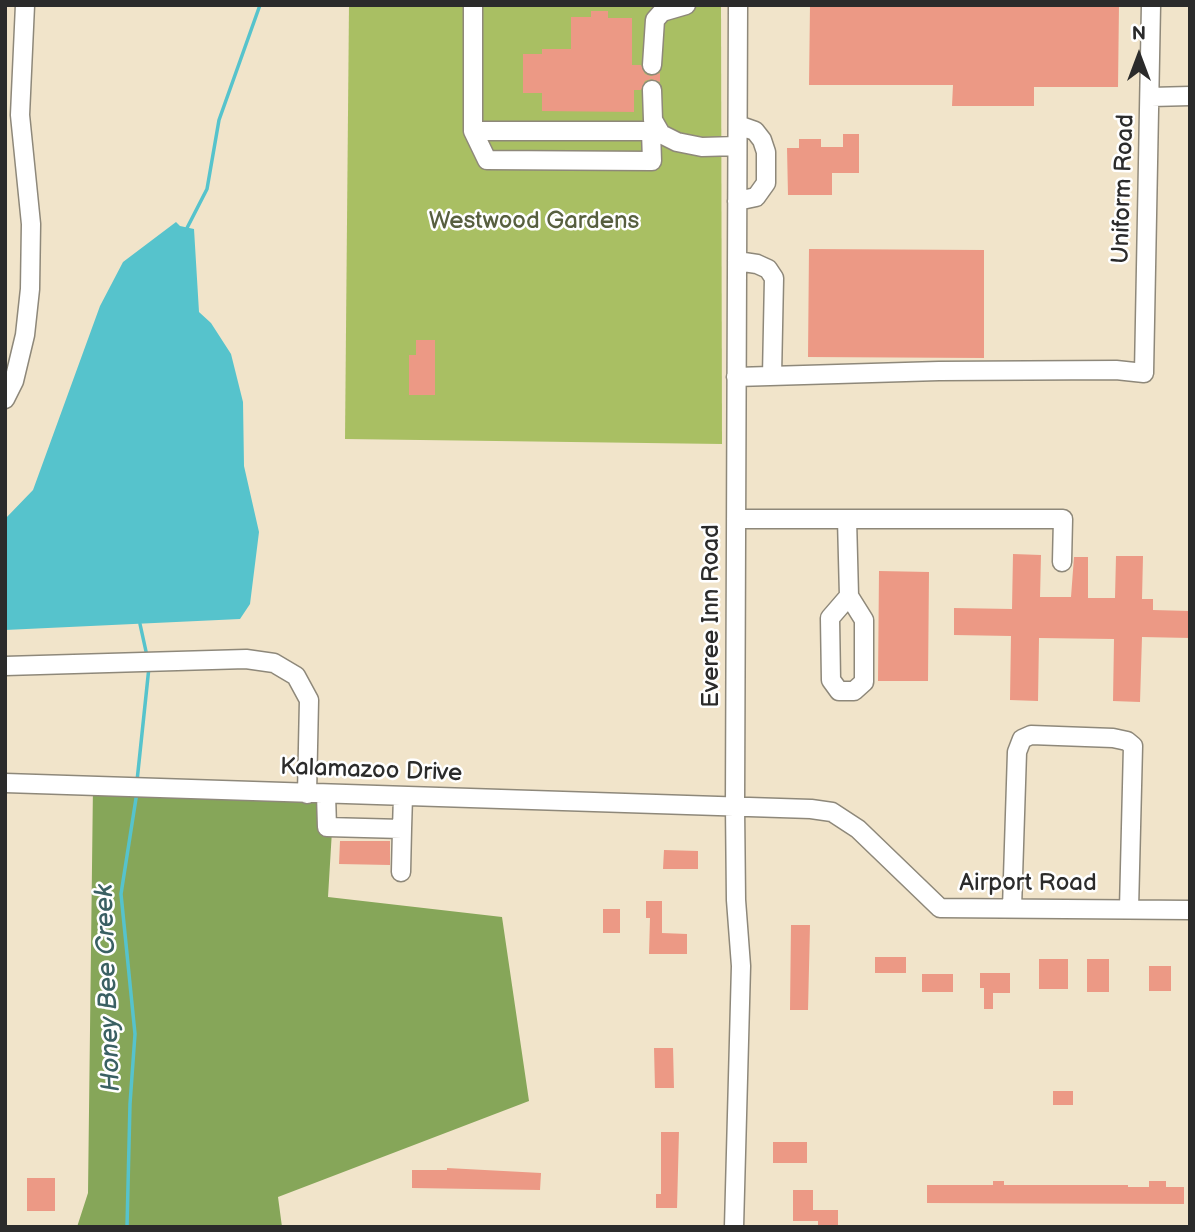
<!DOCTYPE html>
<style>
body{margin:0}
#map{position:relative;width:1195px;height:1232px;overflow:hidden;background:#f1e4ca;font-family:"Balsamiq Sans",sans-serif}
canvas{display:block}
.frame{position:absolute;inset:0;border:7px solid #2b2b2b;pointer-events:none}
.north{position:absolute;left:1104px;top:21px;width:70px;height:70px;-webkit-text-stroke:5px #fff;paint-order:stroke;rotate:0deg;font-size:19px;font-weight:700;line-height:28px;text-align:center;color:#2b2b2b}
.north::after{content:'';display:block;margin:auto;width:24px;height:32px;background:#2b2b2b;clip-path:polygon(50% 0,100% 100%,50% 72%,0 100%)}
</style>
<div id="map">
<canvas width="1195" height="1232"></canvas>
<div class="frame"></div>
<div class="north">N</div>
</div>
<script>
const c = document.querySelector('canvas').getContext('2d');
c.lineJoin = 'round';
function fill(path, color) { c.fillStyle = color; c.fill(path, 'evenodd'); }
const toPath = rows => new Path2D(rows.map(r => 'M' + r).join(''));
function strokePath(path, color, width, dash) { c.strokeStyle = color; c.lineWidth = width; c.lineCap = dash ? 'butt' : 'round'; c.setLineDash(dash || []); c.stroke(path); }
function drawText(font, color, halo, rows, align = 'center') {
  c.font = font + ' "Balsamiq Sans",sans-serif'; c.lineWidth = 5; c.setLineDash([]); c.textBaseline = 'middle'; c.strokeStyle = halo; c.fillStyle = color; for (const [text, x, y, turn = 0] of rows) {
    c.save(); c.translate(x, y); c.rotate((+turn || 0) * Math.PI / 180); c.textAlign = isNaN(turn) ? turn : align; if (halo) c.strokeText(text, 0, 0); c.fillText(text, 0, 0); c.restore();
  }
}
fill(toPath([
 [349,5,721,5,722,444,345,439]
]), '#a9bf63');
fill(toPath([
 [93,785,334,797,328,897,502,917,529,1101,278,1197,282,1227,77,1227,88,1193]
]), '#86a659');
fill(toPath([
 [176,222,180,226,194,229,199,312,211,323,231,354,243,402,244,466,259,532,250,604,240,619,5,630,5,519,33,490,100,306,123,262]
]), '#56c3cc');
strokePath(toPath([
 [187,228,207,189,219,120,260,5],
 [140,624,147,656],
 [137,781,149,667],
 [127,1227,130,1104,135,1034,121,894,137,792]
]), '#56c3cc', 3.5);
fill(toPath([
 [810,5,1119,5,1118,87,1034,87,1034,106,952,106,953,85,809,85],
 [591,11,608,11,608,18,632,18,632,65,641,65,645,74,651,76,660,73,660,82,651,79,645,81,641,90,634,90,634,112,542,111,542,93,523,93,523,54,542,54,542,49,571,49,571,17,591,17],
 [843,134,859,134,859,173,832,173,832,195,788,195,787,148,799,148,799,139,821,139,821,147,843,147],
 [809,249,984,250,984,358,808,357],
 [416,340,435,340,435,395,409,395,409,355,416,355],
 [1013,554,1041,555,1040,597,1071,597,1074,557,1088,557,1088,598,1115,598,1116,556,1143,556,1142,599,1153,599,1153,610,1190,611,1190,638,1142,637,1140,702,1113,701,1114,639,1039,638,1038,701,1010,700,1011,636,954,635,954,608,1012,609],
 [879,571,929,572,928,681,878,681],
 [340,841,390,841,390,865,339,864],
 [664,850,698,851,698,869,663,869],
 [646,901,662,901,662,933,687,934,687,954,649,954,650,918,646,918],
 [603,909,620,909,620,933,603,933],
 [791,925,810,925,808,1010,790,1010],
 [875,957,906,957,906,973,875,973],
 [1039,959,1068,959,1068,989,1039,989],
 [1087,959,1109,959,1109,992,1087,992],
 [1149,966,1171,966,1171,991,1149,991],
 [980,973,1010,973,1010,993,993,993,993,1009,984,1009,984,988,980,988],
 [922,974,953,974,953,992,922,992],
 [654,1048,673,1048,674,1088,655,1088],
 [1053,1091,1073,1091,1073,1105,1053,1105],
 [661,1132,679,1132,677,1208,656,1208,656,1194,661,1194],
 [773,1142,807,1142,807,1163,773,1163],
 [447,1168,541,1173,540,1190,412,1188,412,1170,447,1170],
 [27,1178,55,1178,55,1211,27,1211],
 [993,1181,1004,1181,1004,1185,1128,1185,1128,1187,1149,1187,1149,1181,1166,1181,1166,1187,1184,1187,1184,1204,927,1203,927,1185,993,1185],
 [793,1190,813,1190,813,1210,838,1210,838,1227,818,1227,818,1221,793,1221]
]), '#ec9985');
const minor = toPath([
 [473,5,473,131,659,131],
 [652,65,655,20,662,12,686,5],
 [652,90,653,120,661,134,677,142,702,147,737,146],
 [1151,97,1190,96],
 [473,131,487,160,652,161,651,131],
 [737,201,756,197,766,183,766,152,762,140,755,131,738,125],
 [737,261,757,264,768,269,774,278,772,376],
 [736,377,939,371,1116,370,1144,373,1151,5],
 [5,399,14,381,25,335,30,289,31,224,20,115,25,5],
 [736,519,1063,519,1062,562],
 [847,519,849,596,864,620,864,682,854,691,839,691,831,680,830,618,849,596],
 [5,666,246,659,274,663,296,676,309,700,307,794],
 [5,783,811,809,832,812,858,829,940,908,1190,910],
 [326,794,327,827,402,829,403,796],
 [401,872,402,829],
 [1012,908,1017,752,1022,739,1031,735,1113,738,1127,741,1133,746,1129,909],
 [734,1227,741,966,736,900,735,807,738,5]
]);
strokePath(minor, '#8e887a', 21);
strokePath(minor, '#fff', 18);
drawText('24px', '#2b2b2b', '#fff', [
 ["Uniform Road",1124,189,-88],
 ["Everee Inn Road",712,616,-90],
 ["Kalamazoo Drive",371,771,2],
 ["Airport Road",1028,884]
]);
drawText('24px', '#575f3f', '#fff', [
 ["Westwood Gardens",534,222]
]);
drawText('italic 26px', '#3a6063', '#fff', [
 ["Honey Bee Creek",109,988,-92]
]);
</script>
